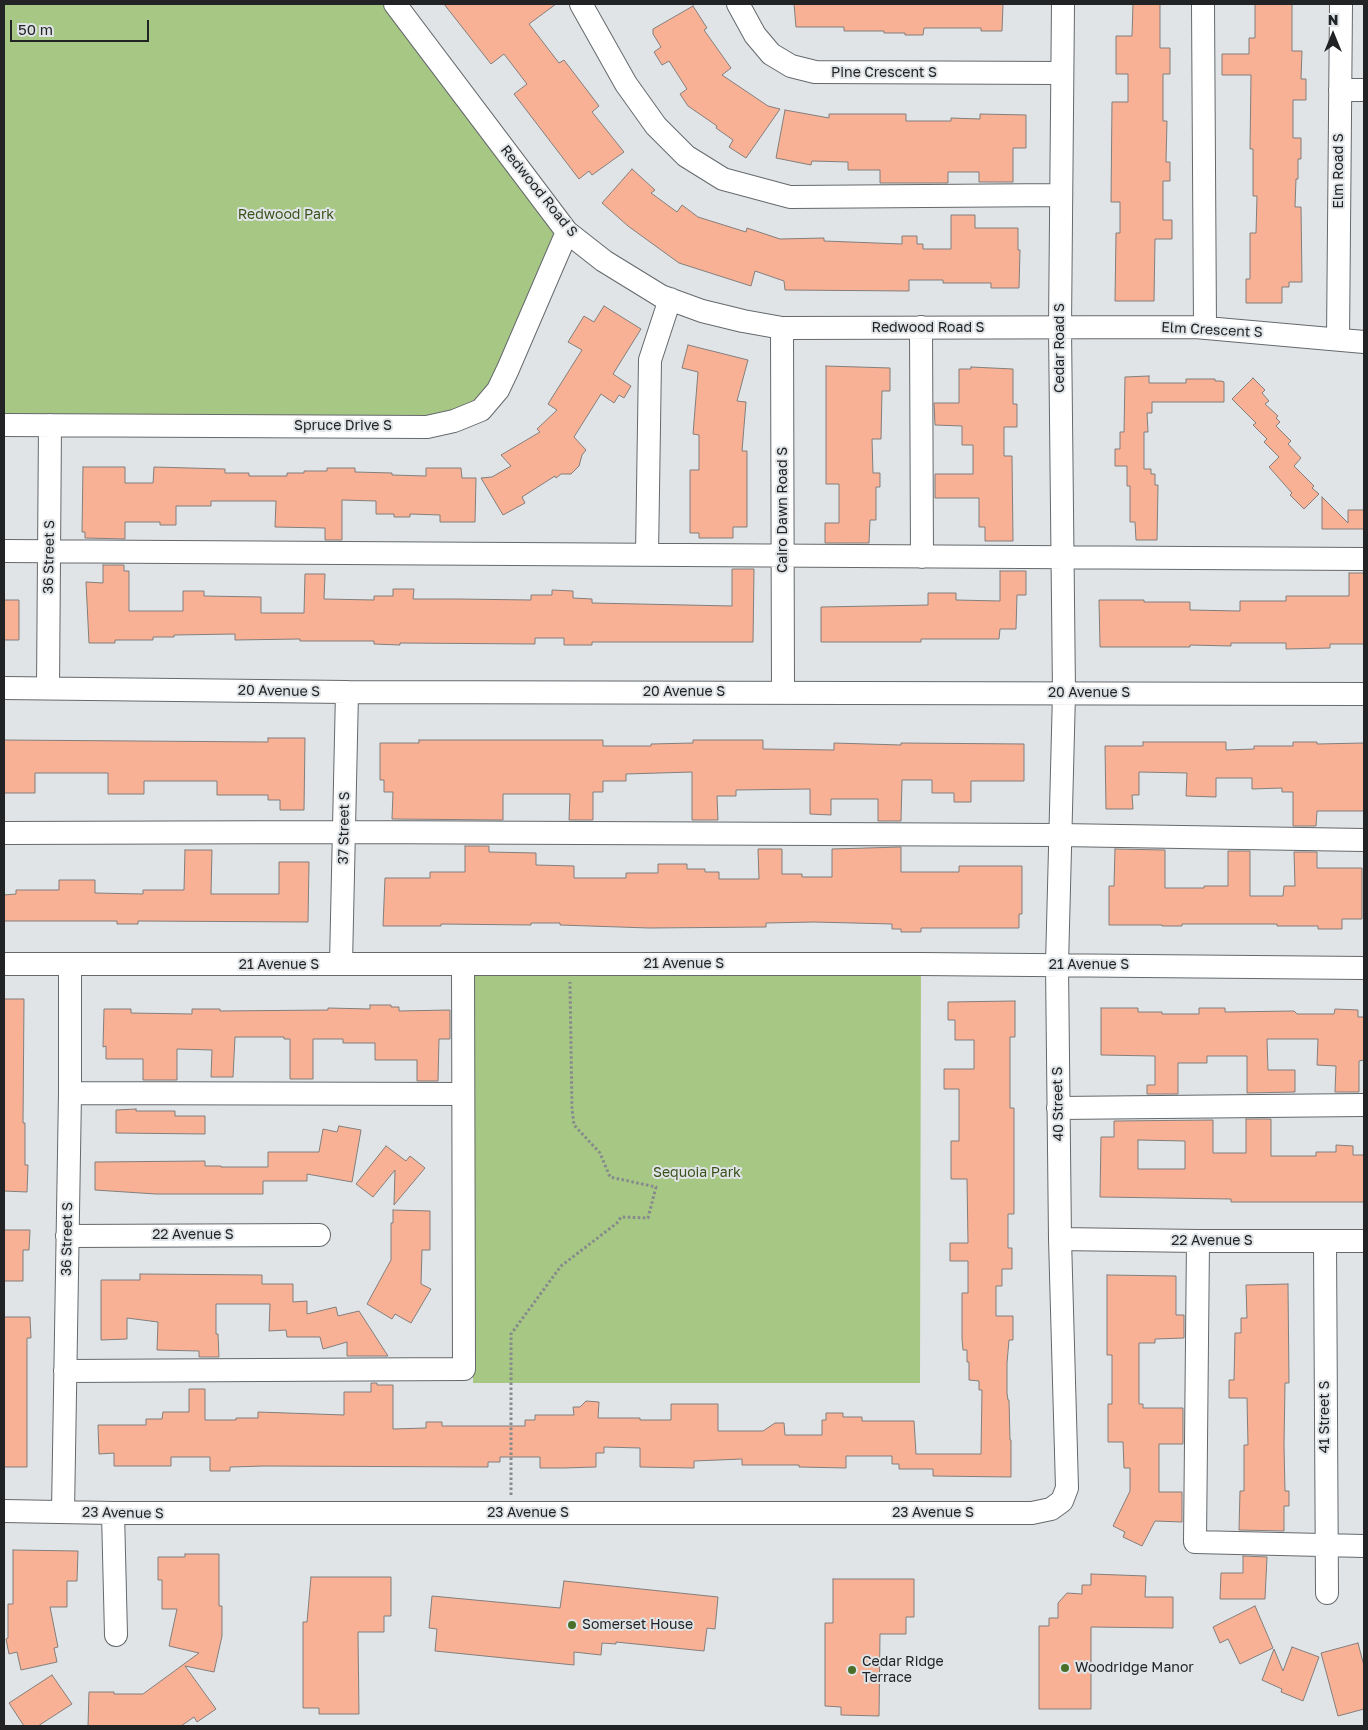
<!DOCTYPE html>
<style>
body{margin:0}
#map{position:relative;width:1368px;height:1730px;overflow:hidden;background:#e0e4e7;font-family:"Golos Text",sans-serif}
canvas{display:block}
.frame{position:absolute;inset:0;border:5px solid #222324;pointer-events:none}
.north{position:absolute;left:1308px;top:10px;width:50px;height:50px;-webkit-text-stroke:4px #e0e4e7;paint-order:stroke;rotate:0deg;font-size:14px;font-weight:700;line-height:20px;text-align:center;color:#222324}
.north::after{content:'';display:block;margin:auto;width:18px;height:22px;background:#222324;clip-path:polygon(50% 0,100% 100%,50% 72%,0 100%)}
.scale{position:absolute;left:10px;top:20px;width:139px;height:22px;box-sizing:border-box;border:2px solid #222324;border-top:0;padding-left:6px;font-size:15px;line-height:18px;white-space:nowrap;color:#222324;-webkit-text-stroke:4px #e0e4e7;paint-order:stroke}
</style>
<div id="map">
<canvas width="1368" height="1730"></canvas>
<div class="frame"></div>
<div class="north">N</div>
<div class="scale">50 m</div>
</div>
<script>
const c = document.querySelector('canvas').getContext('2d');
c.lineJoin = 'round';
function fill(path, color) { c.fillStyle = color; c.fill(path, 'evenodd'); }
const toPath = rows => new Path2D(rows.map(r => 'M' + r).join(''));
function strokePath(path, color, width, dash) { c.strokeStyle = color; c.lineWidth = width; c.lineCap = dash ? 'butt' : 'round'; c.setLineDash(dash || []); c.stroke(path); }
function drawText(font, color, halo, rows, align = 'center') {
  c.font = font + ' "Golos Text",sans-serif'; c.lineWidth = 4; c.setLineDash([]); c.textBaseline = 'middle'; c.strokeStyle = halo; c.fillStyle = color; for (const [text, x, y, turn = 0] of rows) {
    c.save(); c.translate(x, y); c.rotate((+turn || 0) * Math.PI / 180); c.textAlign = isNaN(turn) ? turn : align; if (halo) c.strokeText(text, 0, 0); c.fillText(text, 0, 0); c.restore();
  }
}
fill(toPath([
 [4,4,395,4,567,232,508,369,454,421,4,425],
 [474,964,921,964,920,1383,473,1383]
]), '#a7c785');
const building = toPath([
 [444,4,556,4,529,24,559,63,564,60,599,106,592,112,624,152,592,175,589,171,579,179,514,94,527,84,504,54,491,64,444,4],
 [794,4,1003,4,1002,31,981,31,981,28,924,28,923,35,905,35,905,33,884,33,884,31,844,31,844,27,796,27,794,4],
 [1133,4,1160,4,1160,48,1170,48,1170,74,1163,74,1163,121,1167,121,1166,162,1170,162,1170,181,1163,181,1163,220,1172,220,1172,239,1155,239,1154,301,1115,301,1116,233,1120,233,1120,202,1111,202,1112,102,1128,102,1128,74,1116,74,1116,36,1132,36,1133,4],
 [1255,4,1292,4,1292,51,1302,51,1301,79,1306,79,1306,100,1293,100,1293,138,1301,138,1301,159,1298,159,1298,179,1296,179,1295,207,1301,207,1302,282,1289,282,1289,287,1282,287,1282,303,1246,303,1246,279,1250,279,1250,233,1256,233,1257,196,1253,196,1253,149,1250,149,1251,75,1222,75,1222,54,1249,54,1249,38,1255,38,1255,4],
 [693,6,707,28,704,30,731,68,722,75,768,106,780,109,746,158,729,147,733,140,716,128,717,126,688,106,680,94,687,89,669,61,662,65,654,52,661,47,653,34,653,29,693,6],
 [785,110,829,118,829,114,906,114,906,121,951,121,951,118,980,119,980,114,1026,115,1026,148,1013,148,1013,182,979,182,979,172,948,172,948,183,880,183,880,170,848,170,848,162,812,161,811,165,776,158,785,110],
 [632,169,655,190,651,193,677,212,682,205,698,217,746,232,747,228,780,239,824,238,824,241,902,244,902,236,917,236,917,244,923,244,923,249,951,249,951,215,975,215,975,228,1018,228,1018,250,1020,250,1019,288,991,288,991,283,943,283,943,280,909,280,909,291,785,290,784,281,755,271,751,286,679,263,628,226,602,203,632,169],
 [604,306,641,329,613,374,631,386,624,398,619,395,614,403,601,394,574,437,586,450,582,455,579,466,571,474,561,474,556,478,555,476,522,497,525,503,503,515,481,478,492,477,511,466,501,455,540,432,537,429,557,410,548,404,582,350,568,342,584,316,594,322,604,306],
 [688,345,748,360,737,401,746,402,742,451,747,451,747,527,733,527,733,538,699,538,699,533,690,533,690,470,699,470,699,435,693,434,698,372,682,368,688,345],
 [826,366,890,368,890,391,882,391,881,439,872,439,873,473,880,473,880,487,876,487,876,520,870,520,869,543,825,543,825,523,839,523,839,484,826,484,826,366],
 [971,367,1013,369,1013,404,1017,404,1017,427,1004,427,1004,456,1012,456,1013,541,985,541,985,527,979,527,979,498,935,498,935,474,973,474,973,445,962,445,962,426,935,425,934,403,959,403,959,369,971,369,971,367],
 [1149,376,1149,383,1186,383,1186,379,1215,379,1215,381,1221,381,1224,382,1224,402,1152,402,1152,413,1147,413,1148,432,1144,432,1144,469,1151,469,1151,474,1155,474,1155,485,1158,485,1157,540,1136,540,1135,522,1130,522,1130,486,1127,486,1127,466,1115,466,1115,449,1120,449,1120,432,1124,432,1125,377,1149,376],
 [1253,378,1265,390,1262,393,1269,401,1265,404,1278,416,1276,418,1280,422,1276,426,1291,441,1288,444,1301,458,1294,466,1314,486,1312,488,1319,494,1304,509,1290,495,1292,493,1269,467,1279,457,1264,442,1267,439,1253,425,1256,423,1232,399,1253,378],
 [83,467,125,467,125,483,153,483,154,467,225,469,225,473,249,473,249,476,287,476,287,473,304,473,304,471,327,471,327,468,355,468,355,472,392,473,392,475,426,476,426,468,461,468,462,478,476,478,475,522,440,522,440,515,410,514,410,517,394,517,394,514,376,514,376,501,342,500,342,540,325,540,325,528,275,527,276,501,211,501,211,506,176,506,176,525,160,525,160,522,125,522,125,539,85,538,85,532,82,532,83,467],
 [1322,497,1348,523,1348,510,1364,510,1364,529,1322,529,1322,497],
 [103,565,124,565,124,571,129,571,129,611,183,611,183,591,204,591,204,596,261,597,261,613,304,613,305,574,325,574,324,599,374,600,374,596,393,596,393,589,414,589,413,599,458,599,531,600,531,595,552,595,552,590,573,591,573,598,592,599,592,603,732,606,732,569,754,569,753,642,592,642,592,645,564,645,564,638,535,638,535,644,400,643,400,645,374,644,374,641,300,641,300,639,235,640,235,634,174,635,174,637,153,637,153,640,115,640,115,643,89,643,86,582,103,583,103,565],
 [1000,571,1026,571,1026,595,1017,595,1016,629,1000,629,999,639,921,639,921,642,821,642,821,607,928,605,928,593,956,593,956,600,1000,601,1000,571],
 [1349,573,1364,573,1364,644,1330,644,1330,648,1286,649,1286,643,1231,643,1231,646,1190,645,1190,647,1100,647,1099,600,1144,600,1144,602,1190,602,1190,610,1240,611,1240,601,1286,601,1286,596,1349,596,1349,573],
 [4,600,19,600,19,640,4,640,4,600],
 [268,738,305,738,304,810,280,810,280,800,268,800,268,795,217,795,217,781,144,781,144,794,108,794,108,773,35,773,35,793,4,793,4,740,268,742,268,738],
 [419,740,603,740,603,746,651,746,651,744,693,743,693,740,763,740,763,749,834,750,834,743,901,745,901,743,1024,744,1024,781,971,781,971,802,954,802,954,793,932,793,932,780,902,780,901,821,878,821,878,799,831,799,831,815,810,814,810,789,736,790,736,796,717,796,718,820,692,820,692,772,626,774,626,781,603,781,603,792,593,792,593,820,569,820,570,794,503,794,503,820,392,819,393,792,384,792,384,780,380,780,380,743,419,743,419,740],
 [1143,742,1226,742,1226,750,1254,749,1254,746,1293,746,1293,742,1317,742,1317,744,1364,743,1364,811,1317,811,1316,826,1293,826,1293,792,1282,792,1282,788,1252,789,1252,778,1216,778,1216,797,1186,796,1187,773,1139,772,1139,795,1132,795,1133,809,1106,809,1105,746,1143,746,1143,742],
 [465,846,489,846,489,852,536,853,536,865,574,866,574,878,626,878,626,873,658,873,658,864,687,864,687,869,705,869,705,872,719,872,719,879,759,879,758,849,782,849,782,874,802,874,802,877,832,877,832,849,901,847,901,872,959,872,959,866,1022,866,1022,914,1019,914,1019,928,921,928,921,932,901,932,901,929,892,929,892,924,814,922,766,923,766,927,649,928,560,925,560,923,531,923,531,925,441,924,441,926,383,926,385,878,430,878,430,872,465,872,465,846],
 [1115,849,1165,850,1165,888,1204,888,1204,886,1228,886,1228,851,1250,851,1250,896,1283,896,1284,886,1295,886,1294,852,1317,852,1317,868,1362,868,1362,919,1342,919,1342,929,1318,929,1318,926,1277,926,1277,924,1182,924,1182,926,1162,926,1162,925,1109,925,1109,886,1114,886,1115,849],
 [185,850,212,850,211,894,279,894,279,862,309,862,308,922,138,921,138,924,117,924,117,921,4,921,4,895,16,894,16,890,59,890,59,880,95,880,95,893,143,894,143,890,184,890,185,850],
 [4,999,24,999,23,1123,25,1123,25,1165,28,1165,27,1192,4,1191,4,999],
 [1015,1001,1015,1037,1010,1037,1010,1108,1014,1108,1014,1214,1008,1214,1008,1248,1012,1248,1012,1269,1002,1269,1002,1286,996,1286,996,1316,1013,1316,1013,1340,1009,1340,1007,1363,1007,1393,1008,1400,1009,1400,1010,1440,1011,1440,1011,1477,933,1476,933,1469,899,1469,899,1464,892,1464,892,1456,846,1456,846,1468,799,1467,799,1465,742,1465,742,1459,694,1461,694,1468,640,1467,640,1448,604,1447,604,1453,596,1453,596,1467,564,1468,540,1468,540,1457,500,1457,500,1462,488,1462,488,1467,264,1466,230,1467,230,1471,210,1471,210,1457,171,1457,171,1466,114,1466,114,1453,99,1454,98,1425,146,1425,146,1419,162,1419,163,1412,189,1412,189,1389,205,1389,205,1420,236,1420,236,1418,258,1418,258,1412,344,1415,344,1392,371,1392,371,1383,377,1383,377,1385,393,1385,393,1429,426,1428,426,1422,442,1422,442,1426,525,1426,525,1420,535,1420,535,1415,574,1415,573,1407,580,1407,586,1401,599,1402,598,1418,640,1418,640,1420,671,1420,671,1404,718,1404,718,1431,763,1431,775,1423,784,1423,785,1435,822,1435,822,1420,826,1420,826,1413,843,1413,843,1417,862,1417,862,1421,914,1421,916,1454,981,1454,982,1390,979,1390,979,1381,969,1380,969,1362,967,1362,967,1350,963,1350,962,1339,962,1293,968,1293,968,1261,950,1261,950,1243,968,1243,967,1179,951,1179,951,1141,959,1141,959,1089,944,1089,944,1069,974,1069,974,1040,955,1040,955,1020,948,1020,948,1002,1015,1001],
 [370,1005,391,1005,391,1007,399,1007,399,1011,450,1010,450,1039,439,1039,438,1081,417,1081,417,1060,375,1060,375,1043,343,1043,343,1039,313,1039,313,1079,290,1079,290,1039,284,1039,284,1037,235,1037,233,1077,211,1077,212,1050,177,1049,177,1080,143,1080,143,1059,106,1059,106,1046,103,1047,104,1009,131,1009,131,1013,192,1014,192,1009,220,1009,220,1011,328,1010,328,1008,370,1009,370,1005],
 [1101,1008,1138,1008,1138,1012,1162,1012,1162,1014,1199,1014,1199,1008,1225,1008,1225,1012,1294,1011,1297,1014,1334,1014,1335,1009,1358,1010,1358,1017,1364,1017,1364,1060,1359,1061,1359,1092,1335,1092,1336,1066,1317,1065,1318,1039,1267,1039,1268,1070,1295,1070,1295,1092,1247,1093,1247,1056,1207,1056,1207,1063,1178,1063,1178,1094,1147,1094,1147,1085,1155,1085,1155,1056,1101,1055,1101,1008],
 [136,1109,136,1111,175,1111,175,1116,205,1116,205,1134,116,1133,116,1110,136,1109],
 [1246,1119,1271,1119,1271,1156,1316,1156,1316,1152,1336,1152,1336,1145,1353,1146,1353,1155,1364,1155,1364,1202,1231,1202,1231,1199,1100,1197,1101,1137,1114,1137,1114,1121,1213,1120,1213,1153,1246,1153,1246,1119],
 [1138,1140,1185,1141,1185,1169,1138,1169,1138,1140],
 [339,1126,361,1130,352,1182,307,1174,307,1181,263,1181,263,1194,156,1194,95,1190,95,1162,205,1161,205,1166,221,1166,221,1167,268,1167,268,1152,319,1152,323,1129,337,1132,339,1126],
 [386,1146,406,1161,410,1156,425,1168,394,1205,395,1170,373,1197,356,1184,386,1146],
 [393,1210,430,1211,430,1250,422,1250,421,1284,431,1289,411,1323,395,1314,392,1319,367,1304,391,1260,391,1223,393,1223,393,1210],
 [4,1230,30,1230,29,1250,23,1250,23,1281,4,1281,4,1230],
 [140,1274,262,1275,262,1284,293,1284,293,1302,307,1301,307,1314,336,1307,338,1316,359,1311,388,1356,347,1356,347,1342,323,1349,320,1337,287,1337,286,1330,269,1331,270,1304,216,1304,216,1334,218,1334,219,1357,199,1357,199,1351,157,1350,158,1322,127,1318,127,1339,101,1340,101,1280,140,1280,140,1274],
 [1107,1275,1176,1276,1176,1315,1184,1315,1184,1338,1155,1339,1155,1343,1139,1343,1139,1404,1143,1404,1143,1408,1183,1408,1183,1444,1159,1444,1159,1492,1182,1492,1182,1522,1155,1521,1142,1546,1123,1537,1125,1532,1113,1526,1130,1491,1130,1468,1124,1468,1123,1442,1108,1442,1108,1404,1112,1404,1112,1355,1107,1355,1107,1275],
 [1288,1284,1289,1383,1285,1383,1284,1445,1285,1491,1289,1491,1289,1506,1284,1506,1284,1531,1239,1530,1240,1491,1244,1491,1244,1445,1248,1445,1247,1398,1229,1398,1229,1380,1234,1380,1235,1333,1241,1333,1241,1318,1247,1318,1246,1285,1288,1284],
 [4,1317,30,1317,31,1338,27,1338,27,1467,4,1467,4,1317],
 [13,1550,78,1551,77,1581,67,1581,67,1607,50,1607,58,1647,54,1648,57,1662,21,1670,17,1652,9,1654,6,1639,8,1638,8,1604,13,1604,13,1550],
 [185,1554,219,1554,219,1606,222,1606,222,1636,214,1672,185,1666,216,1709,197,1722,194,1717,181,1726,88,1726,89,1692,114,1692,114,1694,143,1694,199,1653,169,1646,177,1609,162,1609,162,1580,158,1580,158,1557,185,1557,185,1554],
 [1243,1556,1267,1557,1265,1599,1220,1599,1221,1573,1243,1573,1243,1556],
 [1091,1574,1146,1576,1145,1597,1173,1597,1173,1628,1091,1627,1091,1709,1039,1709,1039,1626,1049,1626,1049,1618,1058,1618,1058,1603,1067,1593,1082,1594,1082,1585,1091,1585,1091,1574],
 [311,1577,391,1577,391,1616,384,1616,384,1632,358,1632,359,1714,319,1714,319,1708,303,1708,303,1622,307,1622,311,1577],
 [833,1579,914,1579,914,1617,906,1617,906,1634,880,1634,879,1716,841,1715,841,1707,825,1706,825,1623,833,1623,833,1579],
 [564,1581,718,1597,715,1629,707,1628,704,1651,616,1642,616,1644,602,1643,601,1655,574,1652,574,1665,435,1651,437,1629,429,1628,432,1596,560,1608,564,1581],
 [1255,1606,1273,1648,1240,1664,1228,1639,1220,1643,1213,1627,1255,1606],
 [1358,1643,1364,1666,1364,1709,1338,1716,1321,1653,1358,1643],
 [1292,1647,1319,1657,1303,1701,1281,1692,1282,1689,1262,1680,1274,1649,1283,1671,1292,1647],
 [52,1675,72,1704,38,1726,24,1726,9,1703,52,1675]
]);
fill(building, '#f8b195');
strokePath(building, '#837e7c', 1);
const minor = toPath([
 [395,4,567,232,604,261,661,296,702,311,743,321,782,328,1195,327,1364,342],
 [581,4,626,84,656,126,686,156,723,179,790,197,1061,195],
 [738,4,755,35,771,54,791,66,815,72,1061,73],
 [1203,4,1205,328],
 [1340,90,1364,90],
 [921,327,922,557],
 [782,328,783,692],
 [1338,339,1341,4],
 [4,425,427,427,454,421,481,410,498,390,508,369,567,232],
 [4,551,1364,559],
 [647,555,650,360,670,299],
 [4,688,347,692,1364,694],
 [48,688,50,425],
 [4,833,344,832,1060,835,1364,840],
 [4,964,921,964,1364,968],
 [341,964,347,692],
 [70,1093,463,1094],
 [1058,1108,1364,1105],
 [67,1236,319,1235],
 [1060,1239,1198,1241,1364,1241],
 [1198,1241,1195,1542,1364,1546],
 [1325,1241,1327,1593],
 [65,1371,464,1369,463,964],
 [4,1511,113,1513,1032,1513,1051,1509,1062,1501,1067,1488,1060,1239,1057,965,1064,693,1060,327,1063,4],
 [63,1512,70,1093,70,965],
 [113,1513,116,1635]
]);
strokePath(minor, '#65696c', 24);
strokePath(toPath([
 [511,1495,511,1334,561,1266,617,1223,621,1217,648,1218,656,1187,610,1177,600,1153,574,1125,572,1109,570,982]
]), '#878a8c', 3, [2.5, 2.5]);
strokePath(minor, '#fff', 22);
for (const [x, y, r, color] of [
 [572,1625,5,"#496f29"],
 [1065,1668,5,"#496f29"],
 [852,1670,5,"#496f29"]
]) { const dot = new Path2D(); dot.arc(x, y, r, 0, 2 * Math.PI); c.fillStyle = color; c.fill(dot); strokePath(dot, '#e0e4e7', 2); }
drawText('14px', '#222324', '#e0e4e7', [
 ["Pine Crescent S",884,73],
 ["Elm Road S",1339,171,-90],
 ["Redwood Road S",539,191,51],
 ["Redwood Road S",928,328],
 ["Elm Crescent S",1212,330,3],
 ["Cedar Road S",1060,348,-90],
 ["Spruce Drive S",343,426],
 ["Cairo Dawn Road S",783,510,-90],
 ["36 Street S",49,557,-89],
 ["20 Avenue S",279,691,1],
 ["20 Avenue S",684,692],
 ["20 Avenue S",1089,693],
 ["37 Street S",344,828,-89],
 ["21 Avenue S",684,964],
 ["21 Avenue S",279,965],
 ["21 Avenue S",1089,965],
 ["40 Street S",1058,1104,-91],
 ["22 Avenue S",193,1235],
 ["36 Street S",67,1239,-89],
 ["22 Avenue S",1212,1241],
 ["41 Street S",1325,1417,-90],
 ["23 Avenue S",123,1513,1],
 ["23 Avenue S",528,1513],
 ["23 Avenue S",933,1513]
]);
drawText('14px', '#3a521b', '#e0e4e7', [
 ["Redwood Park",286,215],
 ["Sequoia Park",697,1173]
]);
drawText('14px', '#222324', '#e0e4e7', [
 ["Somerset House",582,1625],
 ["Cedar Ridge",862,1662],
 ["Terrace",862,1678],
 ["Woodridge Manor",1075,1668]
], 'left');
</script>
